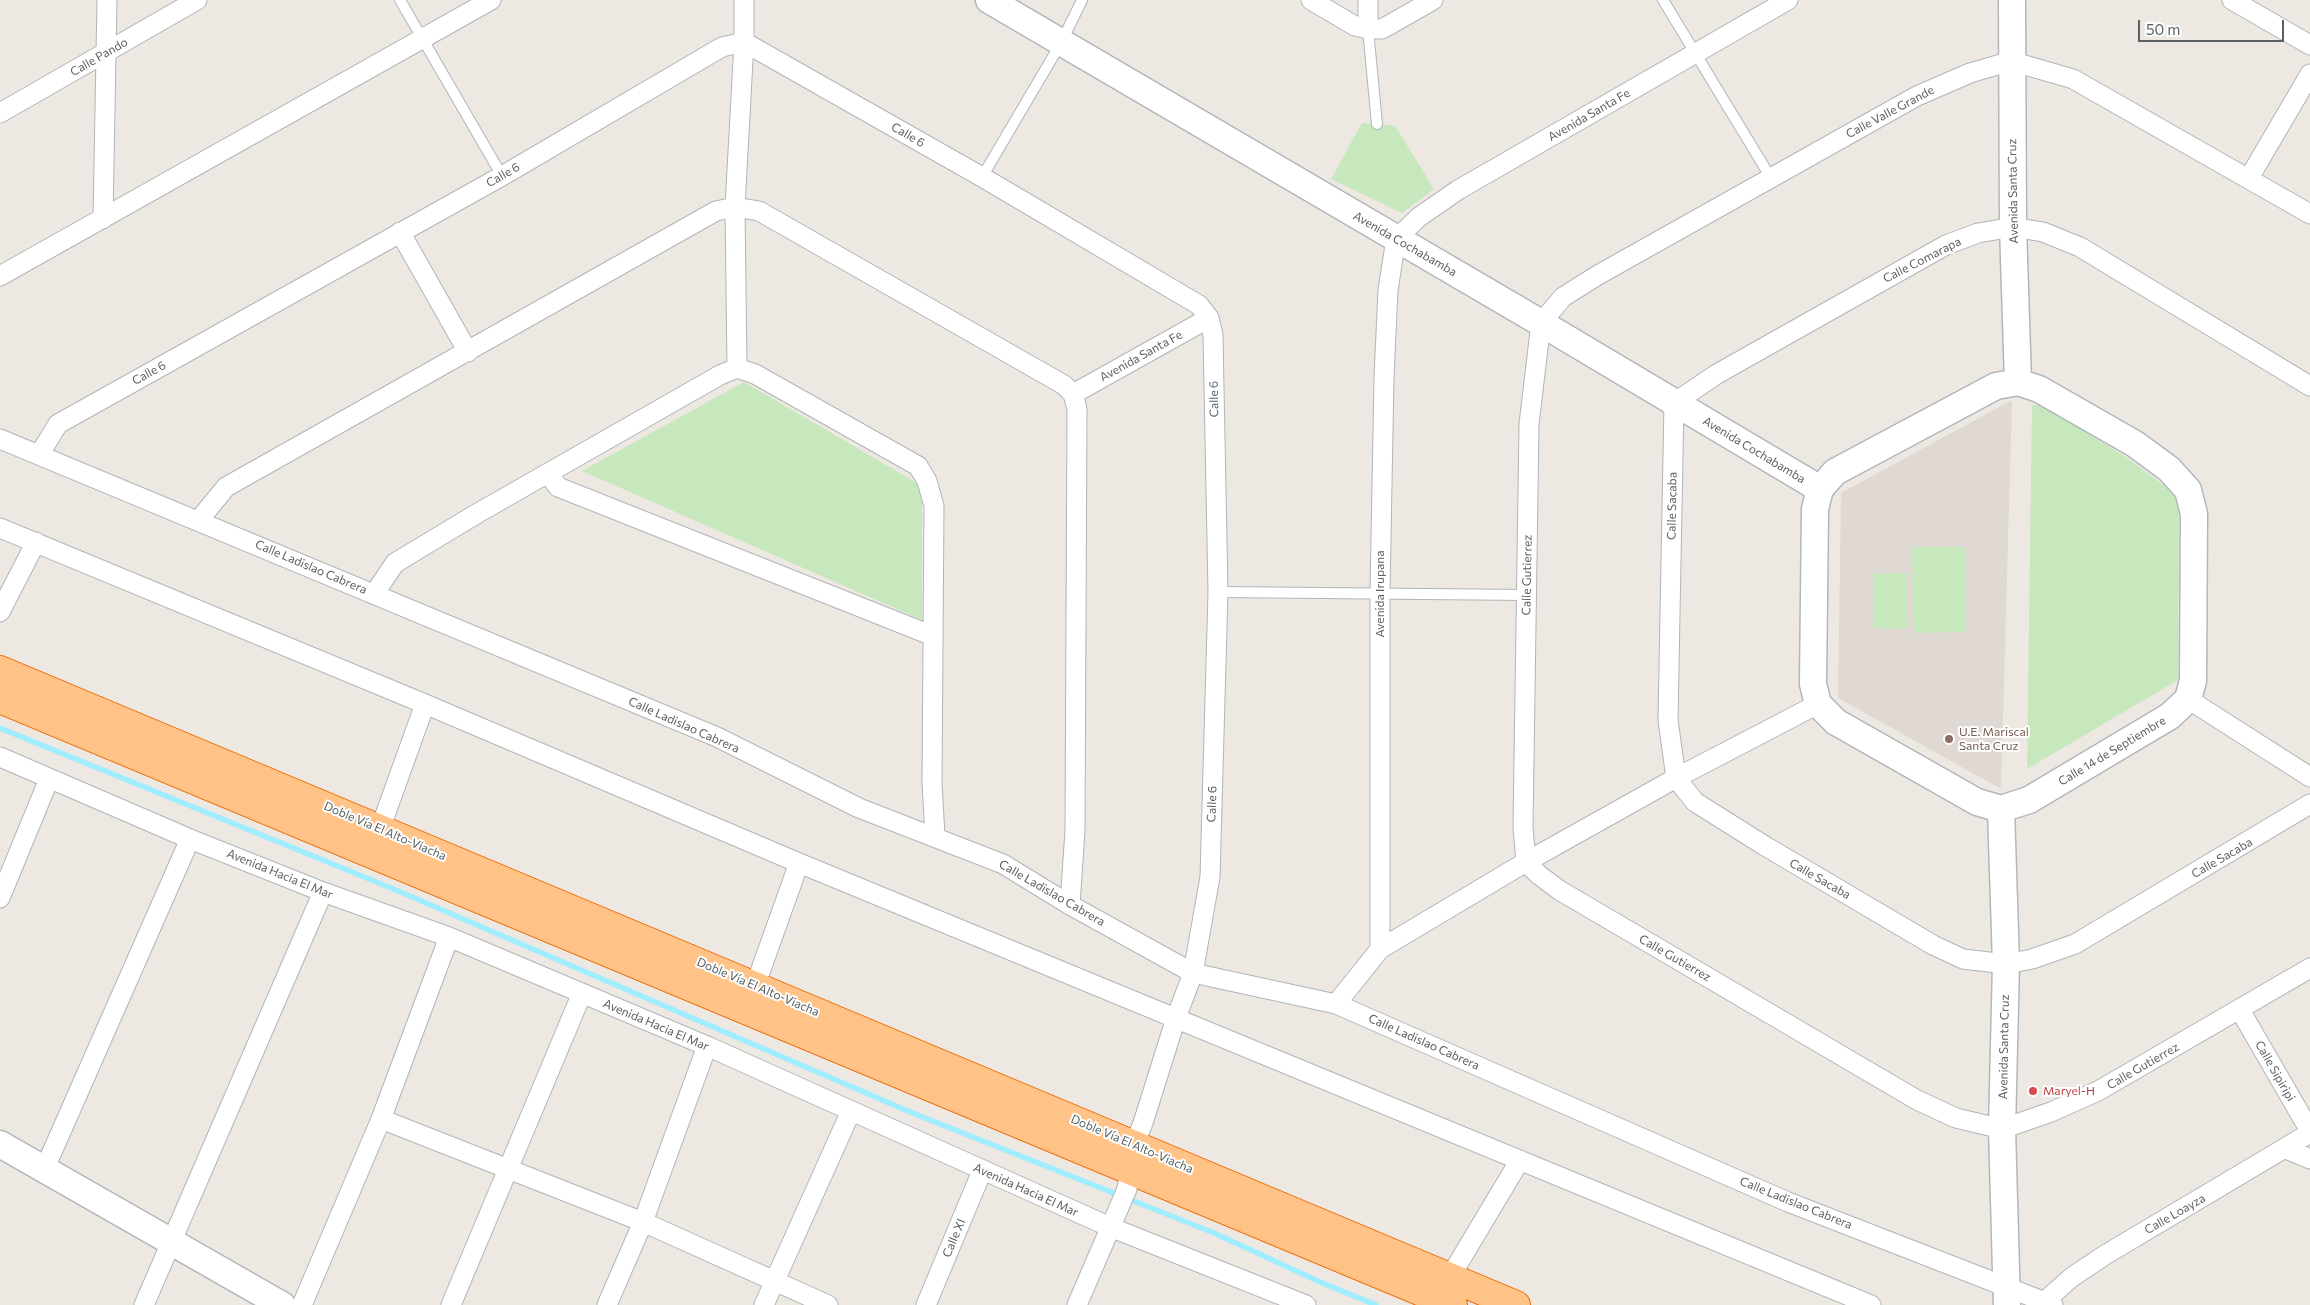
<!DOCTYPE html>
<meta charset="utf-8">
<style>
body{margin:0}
#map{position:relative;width:2310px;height:1305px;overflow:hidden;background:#eee8e2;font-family:Commissioner,sans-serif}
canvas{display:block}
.scale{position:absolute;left:2138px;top:20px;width:146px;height:22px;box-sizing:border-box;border:2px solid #5a6163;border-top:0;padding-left:6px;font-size:15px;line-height:18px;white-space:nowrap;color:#5a6163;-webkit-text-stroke:4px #fff;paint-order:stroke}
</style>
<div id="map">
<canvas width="2310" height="1305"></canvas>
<div class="scale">50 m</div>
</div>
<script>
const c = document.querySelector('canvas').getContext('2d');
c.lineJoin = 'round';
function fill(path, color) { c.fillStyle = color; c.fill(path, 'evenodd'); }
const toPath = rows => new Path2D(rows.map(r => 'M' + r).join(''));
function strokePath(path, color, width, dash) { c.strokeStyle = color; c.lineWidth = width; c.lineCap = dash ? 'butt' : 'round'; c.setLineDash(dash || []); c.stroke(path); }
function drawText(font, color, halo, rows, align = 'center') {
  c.font = font + ' Commissioner,sans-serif'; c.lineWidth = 4; c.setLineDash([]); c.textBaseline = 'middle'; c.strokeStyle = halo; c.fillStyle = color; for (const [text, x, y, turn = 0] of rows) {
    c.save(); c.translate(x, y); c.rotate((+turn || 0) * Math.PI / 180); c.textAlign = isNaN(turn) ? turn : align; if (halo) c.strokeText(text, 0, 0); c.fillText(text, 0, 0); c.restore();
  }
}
fill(toPath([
 [2012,400,2001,789,1838,698,1841,493]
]), '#e0d9d3');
fill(toPath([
 [1362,123,1395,126,1434,189,1402,213,1331,179],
 [744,382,922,486,922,620,582,471],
 [2042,404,2130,460,2179,497,2178,680,2027,769,2032,406],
 [1912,547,1965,547,1966,632,1913,633],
 [1873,573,1907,573,1908,629,1873,628]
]), '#c7e7bd');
strokePath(toPath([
 [0,728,396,890,910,1112,1214,1233,1320,1282,1376,1305]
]), '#a0edff', 5.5);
const lane = toPath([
 [400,0,502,176],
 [1663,0,1771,178],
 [1368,29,1377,124],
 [982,177,1061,43,1082,0],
 [1218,592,1527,595]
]);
const street = toPath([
 [1311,0,1355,26,1368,29,1382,29,1433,0],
 [1368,0,1368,29],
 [2232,0,2310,45],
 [0,113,197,0],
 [2249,178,2310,74],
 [2310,214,2073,79,2011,61,1970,73,1917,96,1598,275,1563,297,1541,323,1529,424,1523,827,1526,862,1539,875,1559,890,1917,1100,1956,1118,2002,1129,2051,1112,2098,1091,2310,968],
 [103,219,107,0],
 [400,232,468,352],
 [0,276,491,0],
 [737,368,735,207,744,42,744,0],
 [2310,386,2080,247,2043,232,2013,227,1978,233,1946,245,1717,374,1674,403,1668,720,1676,778,1695,802,1765,846,1933,945,1963,959,2006,964,2032,959,2075,944,2310,804],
 [1073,394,1209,318],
 [0,439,717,737,859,808,1003,864,1070,905,1193,973,1336,1004,1788,1202,2053,1305],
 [39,455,58,424,502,176,722,47,744,42,982,177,1199,305,1209,318,1213,335,1218,592,1210,877,1193,973,1176,1018,1143,1123,1134,1145,1127,1189,1077,1305],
 [549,474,558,487,933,636],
 [199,520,226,487,716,211,735,207,759,211,1064,385,1073,394,1077,409,1075,830,1070,905],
 [0,528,425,704,799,863,1871,1305],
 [374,594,395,563,478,513,720,375,737,368,755,374,918,466,927,481,934,506,932,782,935,837],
 [0,612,36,542],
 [2188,699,2310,777],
 [0,757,190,839,323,892,449,937,707,1046,1110,1227,1306,1305],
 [380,829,425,704],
 [0,898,49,779],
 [1380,949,1380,593,1384,377,1388,290,1396,239,1419,217,1458,190,1788,0],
 [755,986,799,863],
 [1336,1004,1380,949,1526,862,1676,778,1818,704],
 [2240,1010,2310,1131],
 [381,1119,643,1222,828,1305],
 [2286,1149,2310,1159],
 [45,1168,190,839],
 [1450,1277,1520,1160],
 [2045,1301,2072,1277,2105,1255,2310,1133],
 [144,1305,323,892],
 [302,1305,381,1119,449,937],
 [451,1305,582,993],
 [607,1305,643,1222,707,1046],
 [764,1305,851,1111],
 [926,1305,982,1171]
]);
const secondary = toPath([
 [989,0,1541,323,1820,489],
 [2012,0,2013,227,2018,382],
 [2018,382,2039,389,2135,444,2169,469,2188,490,2194,514,2193,681,2188,699,2170,716,2029,800,2001,809,1977,802,1836,722,1818,704,1813,684,1815,509,1820,489,1835,472,1996,386,2018,382],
 [2001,809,2006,964,2002,1129,2007,1305],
 [0,1144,282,1305]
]);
const highway = toPath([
 [0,670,1516,1305],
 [0,699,1453,1305]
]);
strokePath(lane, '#b0b5b8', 12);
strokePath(street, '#b0b5b8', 21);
strokePath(secondary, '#b1b7ba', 29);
strokePath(highway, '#ef6900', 30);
strokePath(lane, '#fff', 10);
strokePath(street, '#fff', 19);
strokePath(secondary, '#fff', 26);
strokePath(highway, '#ffc387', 28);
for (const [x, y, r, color] of [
 [1949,739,5,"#8d6e63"],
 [2033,1091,5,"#e0444e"]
]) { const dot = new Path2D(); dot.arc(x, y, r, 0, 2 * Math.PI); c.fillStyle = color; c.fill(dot); strokePath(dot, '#fff', 2); }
drawText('12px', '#5a6163', '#fff', [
 ["Calle Pando",99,57,-30],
 ["Calle Valle Grande",1890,112,-28],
 ["Avenida Santa Fe",1589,115,-30],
 ["Calle 6",908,135,30],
 ["Calle 6",503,175,-30],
 ["Avenida Santa Cruz",2013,191,-91],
 ["Avenida Cochabamba",1405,244,30],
 ["Calle Comarapa",1922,260,-27],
 ["Avenida Santa Fe",1141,356,-29],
 ["Calle 6",149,373,-29],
 ["Calle 6",1214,399,-91],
 ["Avenida Cochabamba",1754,450,31],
 ["Calle Sacaba",1672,506,-89],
 ["Calle Ladislao Cabrera",311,567,23],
 ["Calle Gutierrez",1527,575,-89],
 ["Avenida Irupana",1380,594,-90],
 ["Calle Ladislao Cabrera",684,725,24],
 ["Calle 14 de Septiembre",2112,751,-31],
 ["Calle 6",1212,804,-88],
 ["Doble Vía El Alto-Viacha",385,831,23],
 ["Calle Sacaba",2222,858,-30],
 ["Avenida Hacia El Mar",280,874,22],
 ["Calle Sacaba",1820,879,30],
 ["Calle Ladislao Cabrera",1052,893,30],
 ["Calle Gutierrez",1675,958,30],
 ["Doble Vía El Alto-Viacha",758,987,23],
 ["Avenida Hacia El Mar",656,1025,23],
 ["Calle Ladislao Cabrera",1424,1042,24],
 ["Avenida Santa Cruz",2004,1047,-89],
 ["Calle Gutierrez",2143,1066,-30],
 ["Calle Sipiripi",2275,1071,60],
 ["Doble Vía El Alto-Viacha",1132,1144,23],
 ["Avenida Hacia El Mar",1026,1190,24],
 ["Calle Ladislao Cabrera",1796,1203,22],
 ["Calle Loayza",2175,1214,-30],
 ["Calle XI",954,1238,-67]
]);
drawText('12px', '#785e54', '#fff', [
 ["U.E. Mariscal",1959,732],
 ["Santa Cruz",1959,746]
], 'left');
drawText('12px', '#be3a42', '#fff', [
 ["Maryel-H",2043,1091]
], 'left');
</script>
